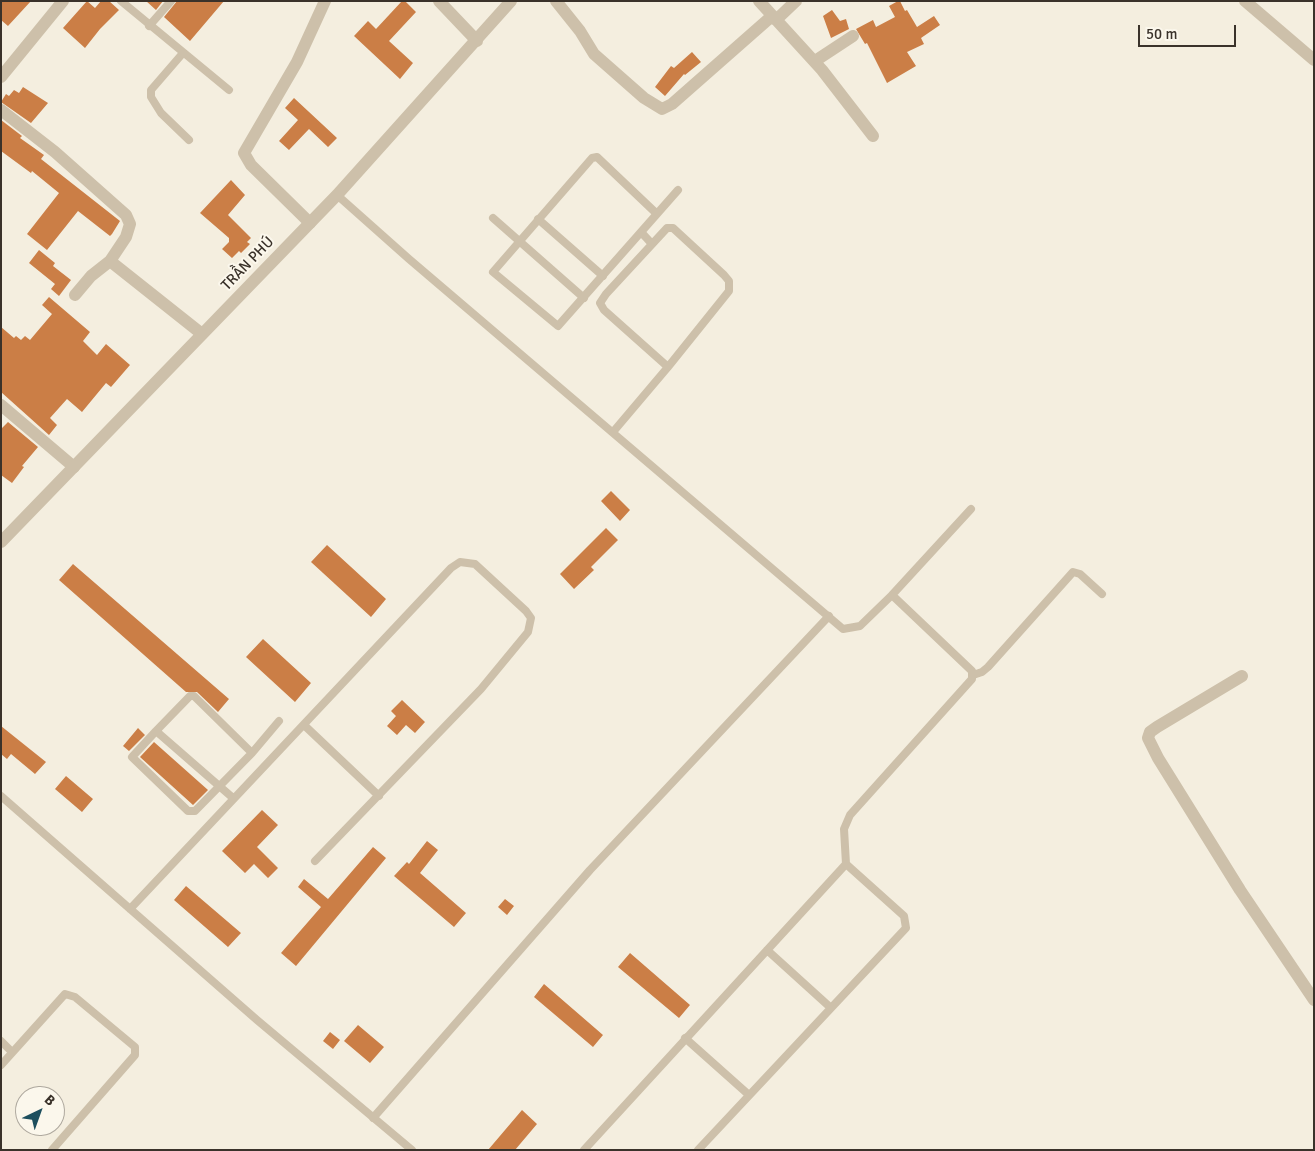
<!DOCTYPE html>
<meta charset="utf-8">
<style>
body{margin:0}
#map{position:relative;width:1315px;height:1151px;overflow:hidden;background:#f4eedf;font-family:Signika,sans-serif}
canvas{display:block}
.frame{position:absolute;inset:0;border:2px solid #3a322a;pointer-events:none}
.north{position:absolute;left:15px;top:1086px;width:50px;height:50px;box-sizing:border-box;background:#fbf7ec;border:1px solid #aea89e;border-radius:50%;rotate:42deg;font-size:14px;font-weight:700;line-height:20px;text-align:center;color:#3a322a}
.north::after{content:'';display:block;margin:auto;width:18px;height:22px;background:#1d4f5e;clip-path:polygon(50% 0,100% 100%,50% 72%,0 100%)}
.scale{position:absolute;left:1138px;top:25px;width:98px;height:22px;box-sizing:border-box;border:2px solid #3a322a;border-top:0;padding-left:6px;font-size:15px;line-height:18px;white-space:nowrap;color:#3a322a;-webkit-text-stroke:4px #fbf7ec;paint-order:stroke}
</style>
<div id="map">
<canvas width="1315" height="1151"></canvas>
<div class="frame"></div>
<div class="north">B</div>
<div class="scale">50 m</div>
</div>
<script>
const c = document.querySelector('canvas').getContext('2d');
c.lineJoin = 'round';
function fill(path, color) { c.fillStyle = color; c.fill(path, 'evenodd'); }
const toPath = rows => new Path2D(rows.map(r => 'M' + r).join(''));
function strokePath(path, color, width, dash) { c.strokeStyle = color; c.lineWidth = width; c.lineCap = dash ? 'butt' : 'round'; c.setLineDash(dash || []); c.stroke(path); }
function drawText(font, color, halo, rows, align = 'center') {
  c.font = font + ' Signika,sans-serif'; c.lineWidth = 4; c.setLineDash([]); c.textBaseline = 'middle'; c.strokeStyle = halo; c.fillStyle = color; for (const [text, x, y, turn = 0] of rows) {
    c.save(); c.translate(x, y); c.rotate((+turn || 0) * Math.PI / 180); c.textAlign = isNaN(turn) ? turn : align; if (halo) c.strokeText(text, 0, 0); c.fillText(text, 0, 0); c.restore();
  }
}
fill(toPath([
 [1,1,31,1,8,26,1,20],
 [87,1,95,8,101,1,109,1,119,10,100,29,85,48,63,28],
 [146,1,163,1,156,10],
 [177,1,224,1,190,41,164,17],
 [402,1,405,1,416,12,389,41,413,63,400,79,354,36,368,21,376,29],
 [898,1,900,1,905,11,907,10,917,27,934,16,940,25,921,38,924,44,907,52,916,66,887,83,867,43,865,44,856,29,873,20,876,27,895,17,889,6],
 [832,10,840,21,846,19,849,29,831,38,823,16],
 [692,52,701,62,685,75,684,74,665,96,655,87,671,66,674,68],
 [23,87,48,103,31,123,1,102,6,94,9,96,14,90,19,93],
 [294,98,337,138,328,147,309,129,289,150,279,141,298,120,285,108],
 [1,120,22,136,20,138,44,155,41,159,120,221,112,234,110,236,78,211,47,250,27,234,59,193,32,171,31,173,1,151],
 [231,180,245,195,228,215,251,238,247,242,250,244,241,253,239,251,232,258,222,249,229,242,229,238,200,213],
 [39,250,55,263,53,266,71,280,59,296,51,289,55,284,29,263],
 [49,297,90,332,83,341,97,355,106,344,130,365,111,387,106,383,82,412,67,399,50,418,57,425,49,435,1,392,1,327,14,338,16,336,21,340,25,336,30,340,52,314,42,305],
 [8,422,38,447,22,466,24,467,12,483,1,475,1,429],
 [611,491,630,510,620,521,601,501],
 [606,528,618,540,591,567,594,570,574,589,560,574],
 [327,545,386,599,371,617,311,562],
 [73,564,229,699,218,712,197,692,186,692,59,580],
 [263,639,311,683,295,702,246,657],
 [402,700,425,722,415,733,406,725,397,735,387,726,396,716,391,711],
 [1,726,46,762,35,774,11,754,7,759,1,754],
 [138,728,145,735,129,751,123,746],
 [154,742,208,790,193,805,140,757],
 [66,776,93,799,82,812,55,789],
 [262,810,278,825,257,847,278,868,268,878,254,864,245,873,222,851],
 [427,841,438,850,420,873,466,913,454,927,394,876,407,862,409,864],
 [373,847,386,858,296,966,281,953,321,907,298,887,304,879,328,899],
 [186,886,241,933,228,947,174,900],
 [505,899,514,906,507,915,498,907],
 [630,953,690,1005,679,1018,618,967],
 [544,984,603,1035,593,1047,534,997],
 [358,1025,384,1047,370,1063,344,1041],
 [330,1032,340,1040,333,1049,323,1041],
 [522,1110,537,1124,515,1150,488,1150]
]), '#cb7e46');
strokePath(toPath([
 [121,1,229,90],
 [149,26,171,1],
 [183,53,151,90,151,97,161,113,189,140],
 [337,195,409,259,843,629,860,626,892,595,972,671,972,679,850,815,844,829,846,864,904,916,906,928,698,1150],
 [493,218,584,298],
 [538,219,603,276],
 [641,232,558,326,493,272,592,158,597,157,657,214],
 [652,244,641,232,678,190],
 [613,432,668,367,729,291,729,281,724,275,673,228,667,228,606,294,600,303,604,310,668,367],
 [892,595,971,509],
 [973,675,982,672,988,667,1073,572,1080,574,1102,594],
 [304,725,379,796],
 [156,731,132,757,188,811,195,811,252,753,279,721],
 [1,796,257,1020,412,1150],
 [233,798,156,731,190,696,194,696,252,753],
 [130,909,451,568,460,562,475,564,526,611,531,618,528,632,481,689,315,861],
 [767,950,831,1008],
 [685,1038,749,1095],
 [1,1041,12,1052],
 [1,1065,65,994,75,997,135,1047,135,1055,52,1150],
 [373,1118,590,870,829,616],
 [584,1150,846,864]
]), '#cdc0aa', 8);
strokePath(toPath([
 [439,1,477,41],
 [556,1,580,31,594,54,644,98,662,109,672,104,772,16],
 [759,1,822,70,873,136],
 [1245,1,1314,60],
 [776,20,796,1],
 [815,61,853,36],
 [1,77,63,1],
 [1,110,55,152,126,215,130,224,126,237,110,261,202,334],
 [310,223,251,165,244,153,297,62,325,1],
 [75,295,91,276,110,261],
 [1,405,74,467],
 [1242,676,1157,727,1150,732,1148,738,1158,758,1240,890,1314,1000]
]), '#cdc0aa', 12);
strokePath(toPath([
 [1,542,337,195,511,1]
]), '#cdc0aa', 12);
drawText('15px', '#3a322a', '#fbf7ec', [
 ["TRẦN PHÚ",248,264,-46]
]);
</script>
